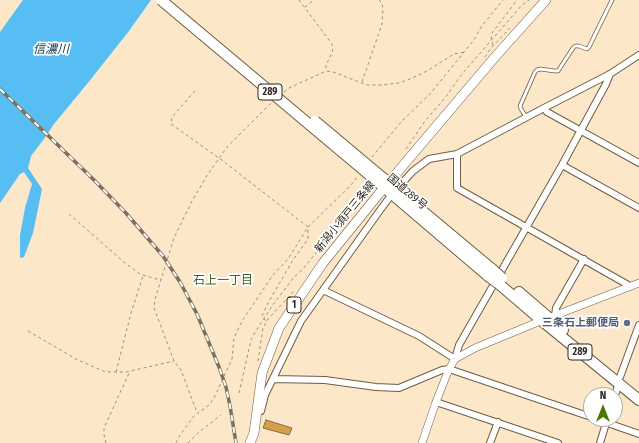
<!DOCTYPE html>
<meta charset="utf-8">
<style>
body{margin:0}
#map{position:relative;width:639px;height:443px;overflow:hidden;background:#fce7c8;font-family:"Fira Sans Condensed",sans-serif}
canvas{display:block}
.north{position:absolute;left:583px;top:387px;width:40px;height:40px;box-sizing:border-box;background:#fff;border:1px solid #ada9a5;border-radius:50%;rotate:0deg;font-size:11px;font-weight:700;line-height:16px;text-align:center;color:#31291d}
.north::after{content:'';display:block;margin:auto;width:14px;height:18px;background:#477903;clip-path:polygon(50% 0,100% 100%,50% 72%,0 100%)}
</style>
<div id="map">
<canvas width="639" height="443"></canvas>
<div class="north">N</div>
</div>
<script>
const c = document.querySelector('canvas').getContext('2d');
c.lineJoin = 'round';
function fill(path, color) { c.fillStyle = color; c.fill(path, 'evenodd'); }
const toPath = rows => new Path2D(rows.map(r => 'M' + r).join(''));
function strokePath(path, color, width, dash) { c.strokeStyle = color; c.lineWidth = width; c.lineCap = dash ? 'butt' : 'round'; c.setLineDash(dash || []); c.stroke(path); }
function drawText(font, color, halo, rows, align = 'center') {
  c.font = font + ' "Fira Sans Condensed","Noto Sans JP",sans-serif'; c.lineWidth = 3.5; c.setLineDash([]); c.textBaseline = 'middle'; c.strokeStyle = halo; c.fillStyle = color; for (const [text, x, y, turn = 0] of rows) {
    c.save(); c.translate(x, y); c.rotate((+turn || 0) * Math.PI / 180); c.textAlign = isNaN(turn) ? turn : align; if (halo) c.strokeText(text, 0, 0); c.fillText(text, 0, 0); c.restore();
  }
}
fill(toPath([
 [23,0,151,0,129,31,87,84,54,124,44,139,31,156,28,168,42,189,33,233,24,257,20,258,20,235,25,208,32,184,24,172,20,174,0,203,0,32]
]), '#57bef4');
const building = toPath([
 [266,420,292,428,289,435,263,428,266,420]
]);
fill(building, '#d6a047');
strokePath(building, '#806d52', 1);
const service = toPath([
 [526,117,521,109,520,106,535,72,537,70,540,69,555,71,558,71,573,48,575,46,579,46,587,49,589,47,612,0]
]);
const minor = toPath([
 [544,108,547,112,639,163],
 [457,154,457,188,630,286],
 [562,165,639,208],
 [323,290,419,336,455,359,459,345,562,165,606,84,610,74],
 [555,316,556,308,584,259],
 [620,377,639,325],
 [273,379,325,380,376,387,399,388,442,370,449,369,591,417],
 [615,395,619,383],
 [436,402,558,443],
 [261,411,265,395,301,321,378,213,392,194,413,171,429,159,457,154,544,108,610,74,639,55],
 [596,419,639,434],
 [490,443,498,422],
 [600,443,607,420]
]);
const tertiary = toPath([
 [422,443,436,402,449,369,455,359,475,348,538,322,639,283]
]);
const primary = toPath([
 [250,443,254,433,262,373,279,328,323,263,378,195,495,57,546,0]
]);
const trunk = toPath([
 [383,178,492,269],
 [379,183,488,276],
 [499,284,541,320,639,400],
 [519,292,563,330]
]);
strokePath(service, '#6f5d42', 4.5);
strokePath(minor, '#6f5d42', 8);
strokePath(tertiary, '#6f5d42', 8);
strokePath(primary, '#6f5d42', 10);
strokePath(trunk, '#6f5d42', 12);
strokePath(toPath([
 [299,0,332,44,333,48,332,53,326,65,326,71],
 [305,7,314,0],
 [493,45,491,40,492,33,517,0],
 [485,57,490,49,510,28],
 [362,82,382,24,383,9,382,3,379,0],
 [195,91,172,117,171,124,223,161,308,227,308,239,293,260,268,303,262,316,264,319,267,322],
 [284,92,289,88,326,71,333,72,367,85,382,85,399,83,410,79,427,71,454,54,464,52],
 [406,149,425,121,445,98,462,74,522,5,529,0],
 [372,157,402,121,429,95,474,40,481,27,503,0],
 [69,214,125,263,140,274,156,279,161,279],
 [28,331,76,359,103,371,110,372,126,372,174,361],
 [258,361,263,328,268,319,294,291],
 [116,372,131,313,143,276],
 [239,393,251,340,254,334,272,306,294,277,302,270,341,222,350,217],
 [196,410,181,370,174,361,154,308,155,299,174,238,192,201,208,174,227,147,271,103],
 [106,443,104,435,104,428,130,371],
 [176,443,180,435,194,416,209,405,214,398,232,359,234,338,242,321,273,275,288,259,308,227,351,185,358,176],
 [188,443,199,432,221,415]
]), '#9d8f78', 1, [3, 3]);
strokePath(service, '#fff', 3);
strokePath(minor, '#fff', 6);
strokePath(tertiary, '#fff', 7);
strokePath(primary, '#fff', 9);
strokePath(trunk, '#fff', 10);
const rail = toPath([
 [0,89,94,180,125,212,163,256,180,282,197,314,219,367,226,387,230,406,236,443]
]);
strokePath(rail, '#7d705d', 3.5);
strokePath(rail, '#fff', 2, [6]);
const trunkBridge = toPath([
 [161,0,379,183],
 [315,121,383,178],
 [492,269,502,278],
 [488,276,499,284]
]);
strokePath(trunkBridge, '#6f5d42', 12, []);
strokePath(trunkBridge, '#fff', 10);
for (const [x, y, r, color] of [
 [627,323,4,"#5c6f8a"]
]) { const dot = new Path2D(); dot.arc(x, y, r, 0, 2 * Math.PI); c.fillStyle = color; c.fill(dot); strokePath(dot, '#fff', 1.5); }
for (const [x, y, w] of [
 [270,92,24],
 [294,305,14],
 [580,352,24]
]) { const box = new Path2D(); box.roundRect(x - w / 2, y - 8, w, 16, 3); c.fillStyle = '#fff'; c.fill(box); strokePath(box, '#31291d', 1); }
drawText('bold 10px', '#31291d', null, [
 ["289",270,92],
 ["1",294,305],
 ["289",580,352]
]);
drawText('11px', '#31291d', '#fff', [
 ["国道289号",407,192,40],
 ["新潟小須戸三条線",345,217,-51]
]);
drawText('bold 11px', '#4e5e75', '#fff', [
 ["三条石上郵便局",619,323]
], 'right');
drawText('italic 12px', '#09374d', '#fff', [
 ["信濃川",51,50]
]);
drawText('12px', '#426323', '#fff', [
 ["石上一丁目",223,281]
]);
</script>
